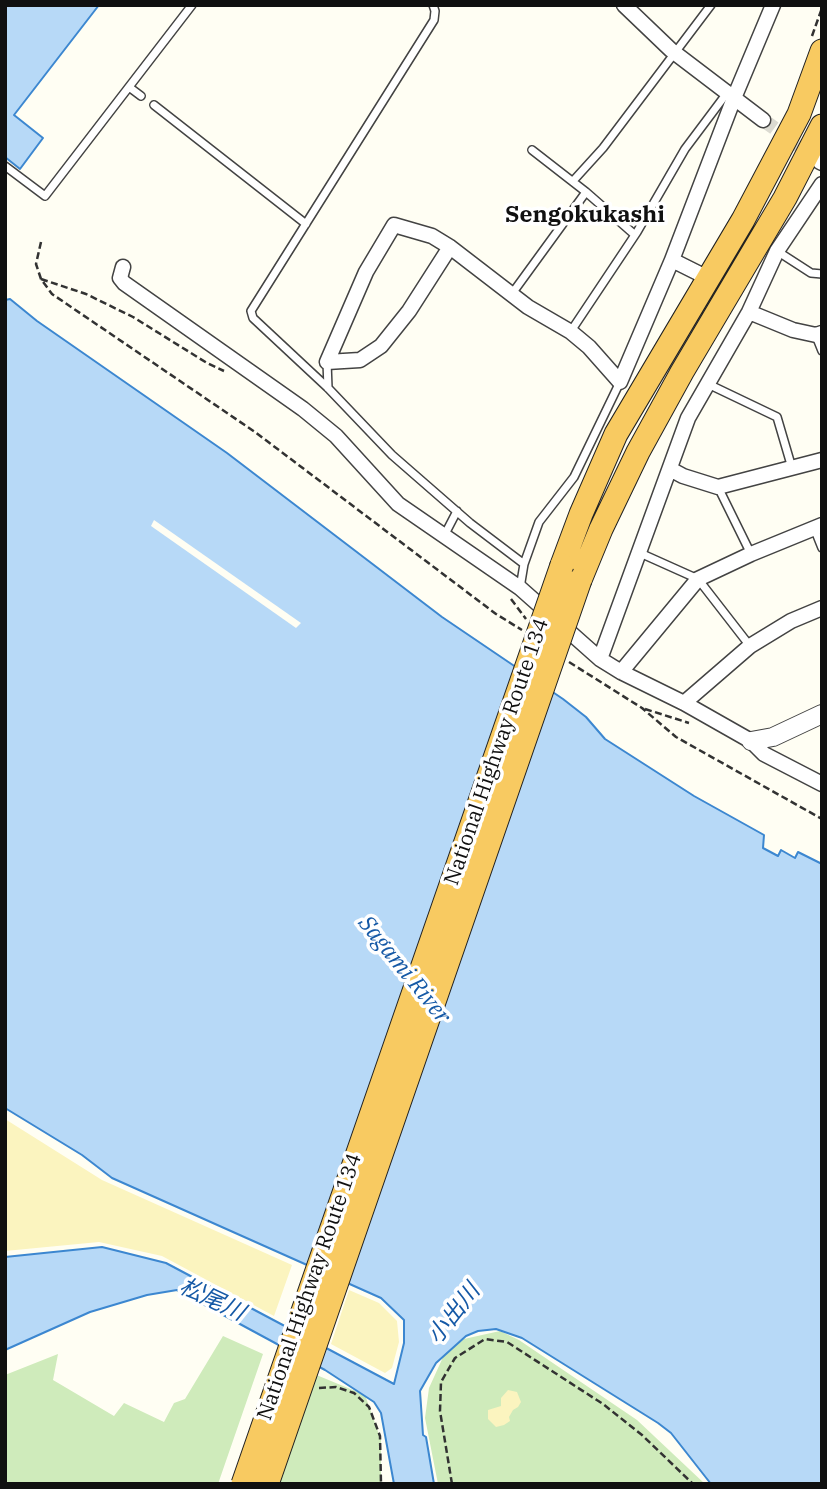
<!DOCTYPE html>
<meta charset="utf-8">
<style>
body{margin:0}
#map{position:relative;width:827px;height:1489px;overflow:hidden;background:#fffef3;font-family:"IBM Plex Serif",serif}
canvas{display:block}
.frame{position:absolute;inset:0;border:7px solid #101010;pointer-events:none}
</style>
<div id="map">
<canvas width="827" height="1489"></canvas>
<div class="frame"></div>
</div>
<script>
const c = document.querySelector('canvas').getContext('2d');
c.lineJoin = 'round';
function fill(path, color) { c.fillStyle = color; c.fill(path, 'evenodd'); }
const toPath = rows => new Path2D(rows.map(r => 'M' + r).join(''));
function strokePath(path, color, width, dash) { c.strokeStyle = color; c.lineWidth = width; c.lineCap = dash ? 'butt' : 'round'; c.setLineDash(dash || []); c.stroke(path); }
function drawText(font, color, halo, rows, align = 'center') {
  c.font = font + ' "IBM Plex Serif","Noto Sans JP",serif'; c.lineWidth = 7; c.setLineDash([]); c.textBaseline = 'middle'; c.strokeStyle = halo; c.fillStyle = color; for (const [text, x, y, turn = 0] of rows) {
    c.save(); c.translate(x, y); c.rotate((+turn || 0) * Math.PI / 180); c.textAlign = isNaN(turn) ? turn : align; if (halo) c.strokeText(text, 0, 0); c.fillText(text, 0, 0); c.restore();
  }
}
fill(toPath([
 [500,1331,519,1340,637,1420,705,1484,438,1484,425,1418,429,1388,444,1355,464,1339],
 [223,1336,263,1354,218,1484,5,1484,5,1375,58,1354,53,1380,114,1416,124,1403,164,1422,174,1403,185,1399],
 [314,1374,365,1395,381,1440,381,1484,279,1484]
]), '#cfebbb');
fill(toPath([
 [5,1119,102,1180,292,1265,274,1316,162,1256,99,1242,5,1251],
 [349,1290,379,1303,397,1321,399,1342,392,1368,385,1373,331,1344],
 [508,1390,517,1392,521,1402,518,1407,513,1410,509,1417,510,1421,504,1425,496,1427,488,1419,488,1410,501,1406,501,1398]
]), '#fbf4bf');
const water = toPath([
 [5,5,99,5,14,115,43,138,20,169,5,157,5,5],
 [10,299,37,321,227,453,442,617,563,699,586,717,605,739,694,796,764,835,763,848,778,856,781,850,795,858,798,852,822,864,822,1484,711,1484,671,1433,658,1423,522,1338,496,1329,478,1331,466,1336,436,1363,420,1391,423,1435,426,1437,434,1484,394,1484,381,1413,374,1402,325,1370,177,1290,147,1295,90,1312,5,1350,5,1257,102,1247,166,1263,394,1384,404,1343,404,1320,381,1298,112,1178,82,1155,5,1108,5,300,10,299]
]);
fill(water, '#b7d9f7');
strokePath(water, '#3c87d0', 2);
fill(toPath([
 [154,520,301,623,296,628,151,526]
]), '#fffef3');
strokePath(toPath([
 [763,120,813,156]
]), '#dbdad1', 14, [14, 7]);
const service = toPath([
 [433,5,435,11,434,20,251,311,253,318,328,388,392,455,470,523,524,564],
 [129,87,141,96],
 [154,105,306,224],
 [532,150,586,192,635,235],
 [5,166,45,196,192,5],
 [573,181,603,148,711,5],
 [777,251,811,273,822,274],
 [511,295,586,192],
 [571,331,637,232,685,149,727,93],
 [816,336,822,351],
 [327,362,328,388],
 [708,384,777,417,792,468],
 [718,487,751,554],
 [814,528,822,548],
 [444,536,457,511],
 [640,553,698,579,750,646],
 [520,588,524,564,539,522,574,477,620,382]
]);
const minor = toPath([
 [624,5,671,50,763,120],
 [820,162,822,163],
 [450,247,409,311,381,346,360,360,327,362,366,272,394,225,432,236,450,247,528,307,571,332,589,347,620,382,672,260],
 [123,267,120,278,124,283,303,409,336,436,398,504,520,588,600,659,621,672,684,703,751,741,764,754,822,784],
 [708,278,672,260,734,98,773,5],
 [749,312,793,330,816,335,822,333],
 [670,469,683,476,718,487,822,460],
 [600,659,688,418,749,312,777,251,822,184],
 [621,672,698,579,751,554,822,525],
 [684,703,750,646,791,621,822,608]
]);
const tertiary = toPath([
 [751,741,773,737,822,714]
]);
const trunk = toPath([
 [562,565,581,514,616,434,743,220,799,114,822,51],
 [580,580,601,529,638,452,682,372,785,198,822,126]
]);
strokePath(service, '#434343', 10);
strokePath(minor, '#434343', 17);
strokePath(tertiary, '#434343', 20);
strokePath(trunk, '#212121', 25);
strokePath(toPath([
 [812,36,822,8],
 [41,242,36,264,41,279,52,294,255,432,496,614,522,630],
 [41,279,86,294,133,317,207,363,224,371],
 [511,599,526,619],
 [569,662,642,708,676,737,822,819],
 [645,709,689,723],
 [319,1388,336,1387,354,1393,369,1407,380,1436,381,1484],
 [452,1484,440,1411,441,1382,455,1358,485,1339,507,1342,603,1404,642,1435,693,1484]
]), '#323232', 2.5, [7, 3.5]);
strokePath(service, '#fff', 7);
strokePath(minor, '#fff', 14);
strokePath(tertiary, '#fff', 18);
strokePath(trunk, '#f8ca61', 23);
const trunkBridge = toPath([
 [243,1484,562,565],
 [267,1484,580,580]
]);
strokePath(trunkBridge, '#212121', 25, []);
strokePath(trunkBridge, '#f8ca61', 23);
drawText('21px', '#101010', '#fff', [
 ["National Highway Route 134",497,752,-71],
 ["National Highway Route 134",310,1287,-71]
]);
drawText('bold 23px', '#101010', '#fff', [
 ["Sengokukashi",585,215]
]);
drawText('italic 23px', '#1559a6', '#fff', [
 ["Sagami River",404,970,51],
 ["松尾川",212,1300,25],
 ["小出川",454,1314,-52]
]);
</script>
